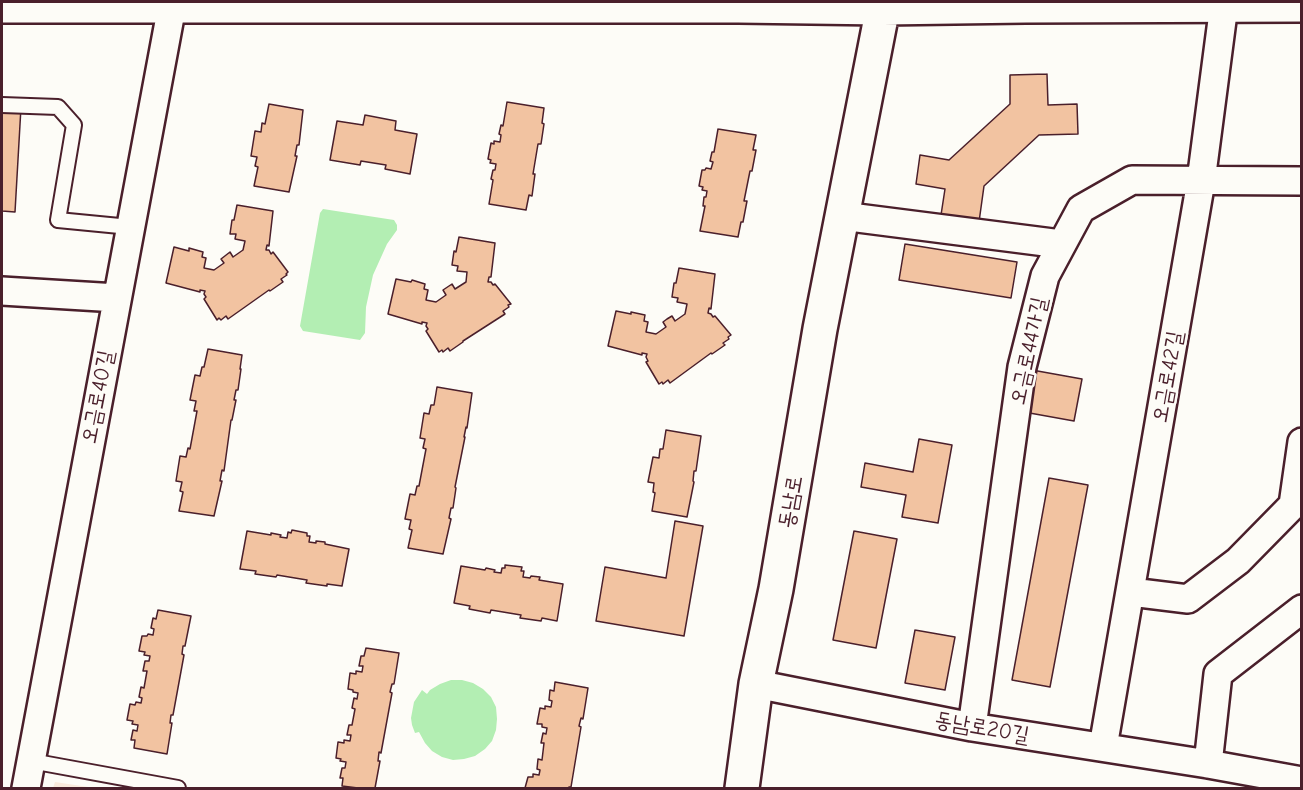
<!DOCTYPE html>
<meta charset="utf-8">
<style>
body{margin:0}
#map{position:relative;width:1303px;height:790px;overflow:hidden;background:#fdfcf7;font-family:"Comic Neue",sans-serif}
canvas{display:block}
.frame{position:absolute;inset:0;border:3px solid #4a1f2b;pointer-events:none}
</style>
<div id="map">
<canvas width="1303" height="790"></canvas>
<div class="frame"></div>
</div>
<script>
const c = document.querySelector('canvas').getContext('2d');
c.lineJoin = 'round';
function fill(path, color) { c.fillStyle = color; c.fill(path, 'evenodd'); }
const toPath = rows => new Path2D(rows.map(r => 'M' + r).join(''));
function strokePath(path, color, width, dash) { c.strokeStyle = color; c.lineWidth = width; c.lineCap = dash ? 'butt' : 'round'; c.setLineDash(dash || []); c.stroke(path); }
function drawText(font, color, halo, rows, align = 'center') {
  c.font = font + ' "Comic Neue","Poor Story",sans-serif'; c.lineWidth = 5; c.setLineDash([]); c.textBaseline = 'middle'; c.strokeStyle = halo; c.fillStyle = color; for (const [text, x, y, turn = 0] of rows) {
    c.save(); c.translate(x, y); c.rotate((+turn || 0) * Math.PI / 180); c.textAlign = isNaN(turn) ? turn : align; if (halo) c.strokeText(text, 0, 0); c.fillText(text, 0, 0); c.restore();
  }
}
fill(toPath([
 [55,782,95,788,53,788]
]), '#faebdd');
fill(toPath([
 [323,209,394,220,397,225,397,230,387,244,373,275,366,307,365,333,360,340,303,331,300,326,320,213],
 [451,680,462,680,473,683,483,689,491,697,496,707,497,719,496,730,492,741,485,749,475,756,464,759,453,760,442,757,432,751,425,743,419,732,415,733,412,725,411,718,414,702,422,690,427,694,430,690,440,684]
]), '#b3eeb3');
const building = toPath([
 [1047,74,1048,105,1077,104,1078,134,1039,135,984,186,979,222,941,215,945,189,916,184,920,155,949,160,1010,104,1010,75,1047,74],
 [507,102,544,108,542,123,544,124,541,144,538,144,533,174,535,174,532,196,529,195,526,210,489,204,493,180,491,179,493,170,495,170,496,164,490,163,491,160,488,159,491,143,494,144,494,141,500,142,501,135,499,134,501,125,503,126,507,102],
 [269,104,303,110,299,145,297,145,295,156,297,156,289,192,254,186,258,167,255,166,257,157,251,156,255,131,261,132,262,123,265,124,269,104],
 [2,106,21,107,15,212,2,211,2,106],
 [365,115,396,121,395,130,417,134,410,174,385,169,386,165,361,161,360,165,330,160,337,121,363,125,365,115],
 [718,129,756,135,753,150,756,150,752,171,750,171,744,201,747,201,743,222,741,222,738,237,700,231,705,206,703,206,704,197,706,197,707,191,702,190,703,187,699,186,702,170,705,170,706,168,711,169,713,162,710,161,712,152,714,152,718,129],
 [237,205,273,211,269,246,267,245,266,250,269,250,271,254,273,252,288,272,286,274,287,275,281,279,283,282,270,291,269,290,228,319,226,316,221,320,219,318,217,320,204,299,206,297,204,294,205,291,200,290,200,292,166,283,174,247,189,251,189,248,203,252,202,257,206,258,204,268,214,270,224,263,221,259,230,252,233,257,243,250,245,241,235,239,236,234,230,234,232,220,234,220,237,205],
 [459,237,495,243,491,277,489,277,488,282,491,282,493,285,495,284,511,304,508,305,509,307,503,311,505,314,463,341,463,342,450,351,448,348,443,352,442,350,439,352,426,331,428,329,426,326,427,323,422,322,422,324,388,314,396,279,411,282,412,280,425,284,424,289,428,290,426,300,436,302,446,295,443,290,452,284,455,289,466,282,467,272,457,271,458,266,452,265,454,251,456,252,459,237],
 [905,244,1017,262,1011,298,899,280,905,244],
 [679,268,715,274,711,309,709,308,708,313,711,314,713,317,715,316,731,335,728,337,729,339,723,343,725,345,712,354,711,353,670,383,668,380,663,384,662,382,659,384,646,362,648,361,646,357,647,354,642,353,642,355,608,346,616,311,631,314,631,312,645,315,644,321,648,322,646,332,656,334,666,327,663,322,667,319,672,316,675,321,685,314,687,304,677,302,678,298,672,297,674,283,676,283,679,268],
 [208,349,242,355,240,369,241,369,238,390,236,390,234,400,236,400,232,420,231,420,224,471,222,470,220,481,222,481,214,516,179,511,183,492,180,491,182,482,176,481,180,456,186,457,188,448,190,449,197,411,194,411,196,401,190,400,195,375,200,376,202,367,204,367,208,349],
 [1032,370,1082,379,1074,421,1024,412,1032,370],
 [437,387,472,393,467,428,466,427,464,437,465,437,455,487,456,488,453,508,451,508,449,518,451,519,443,554,408,548,412,530,409,529,411,520,405,519,410,494,415,495,417,486,419,486,426,449,423,448,425,439,420,438,424,413,429,414,431,405,434,405,437,387],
 [666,430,701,436,696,471,694,471,693,481,694,482,687,517,652,511,655,493,653,492,654,483,648,482,653,457,659,458,660,449,663,449,666,430],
 [919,439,952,445,938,523,902,517,906,495,861,487,865,463,913,472,919,439],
 [1049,478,1088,485,1050,687,1012,680,1049,478],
 [675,521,703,526,684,636,596,621,605,567,666,578,675,521],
 [292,530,307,533,307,536,310,536,309,542,316,543,316,541,325,542,325,544,349,549,342,586,327,584,327,586,306,583,307,580,277,575,276,577,255,574,256,571,240,569,247,531,271,535,271,533,281,535,280,537,287,538,288,532,291,533,292,530],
 [854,531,897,539,876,648,833,640,854,531],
 [505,565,522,567,521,571,524,571,523,577,530,578,531,576,540,577,539,580,563,584,557,621,542,618,541,621,520,618,521,615,491,610,490,613,469,609,470,606,454,603,461,566,485,570,486,568,495,570,494,572,501,573,502,568,505,568,505,565],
 [158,610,191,616,185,646,183,646,182,654,184,655,173,715,171,715,170,723,172,723,167,754,134,748,135,740,131,740,133,730,137,731,138,725,132,724,133,721,127,720,130,704,135,705,136,702,141,703,142,698,139,697,141,687,144,688,147,671,143,671,145,661,149,661,150,656,144,655,145,652,139,651,142,636,147,636,148,634,153,635,154,629,151,628,153,618,156,619,158,610],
 [915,630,955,637,945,690,905,683,915,630],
 [366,648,399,653,394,684,392,684,390,692,392,693,381,753,379,752,378,761,380,761,375,788,358,788,342,786,343,778,340,778,342,768,345,768,346,762,340,761,341,759,336,758,338,742,344,743,344,740,350,741,351,735,347,735,349,725,352,725,355,709,352,708,354,698,357,699,358,693,353,692,353,690,348,689,350,673,356,674,356,671,362,672,363,666,359,666,361,656,364,656,366,648],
 [555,682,588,688,583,719,581,718,579,726,581,727,571,787,569,787,568,788,525,788,528,777,533,777,533,774,539,775,540,770,537,769,538,759,542,760,544,743,541,743,543,733,546,734,547,728,542,727,542,724,537,724,540,708,545,709,545,706,551,707,552,701,549,700,550,690,554,691,555,682]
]);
fill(building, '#f2c3a1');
strokePath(building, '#4a1f2b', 1.5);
const lane = toPath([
 [2,105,58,107,74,125,58,220,130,227],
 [31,761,178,788]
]);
const street = toPath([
 [842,216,1061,244],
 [2,291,117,298],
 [1131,592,1188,599,1238,561,1293,505,1302,442],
 [756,684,972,727,1208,764,1302,781],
 [972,727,1022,367,1045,276,1081,209,1132,180,1302,181],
 [1103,747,1201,181,1224,5],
 [1208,764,1218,674,1302,609],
 [26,788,172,6]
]);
const secondary = toPath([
 [2,6,738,6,883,8,1026,6,1302,5],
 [742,788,756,684,776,589,820,329,884,2]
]);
strokePath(lane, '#4a1f2b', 18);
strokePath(street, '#4a1f2b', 32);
strokePath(secondary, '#4a1f2b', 38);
strokePath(lane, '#fdfcf7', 14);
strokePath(street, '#fdfcf7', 27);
strokePath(secondary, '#fdfcf7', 33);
drawText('22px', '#4a1f2b', '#fdfcf7', [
 ["오금로44가길",1029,351,-78],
 ["오금로42길",1168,377,-80],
 ["오금로40길",98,397,-79],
 ["동남로",791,502,-80],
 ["동남로20길",982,728,10]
]);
</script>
